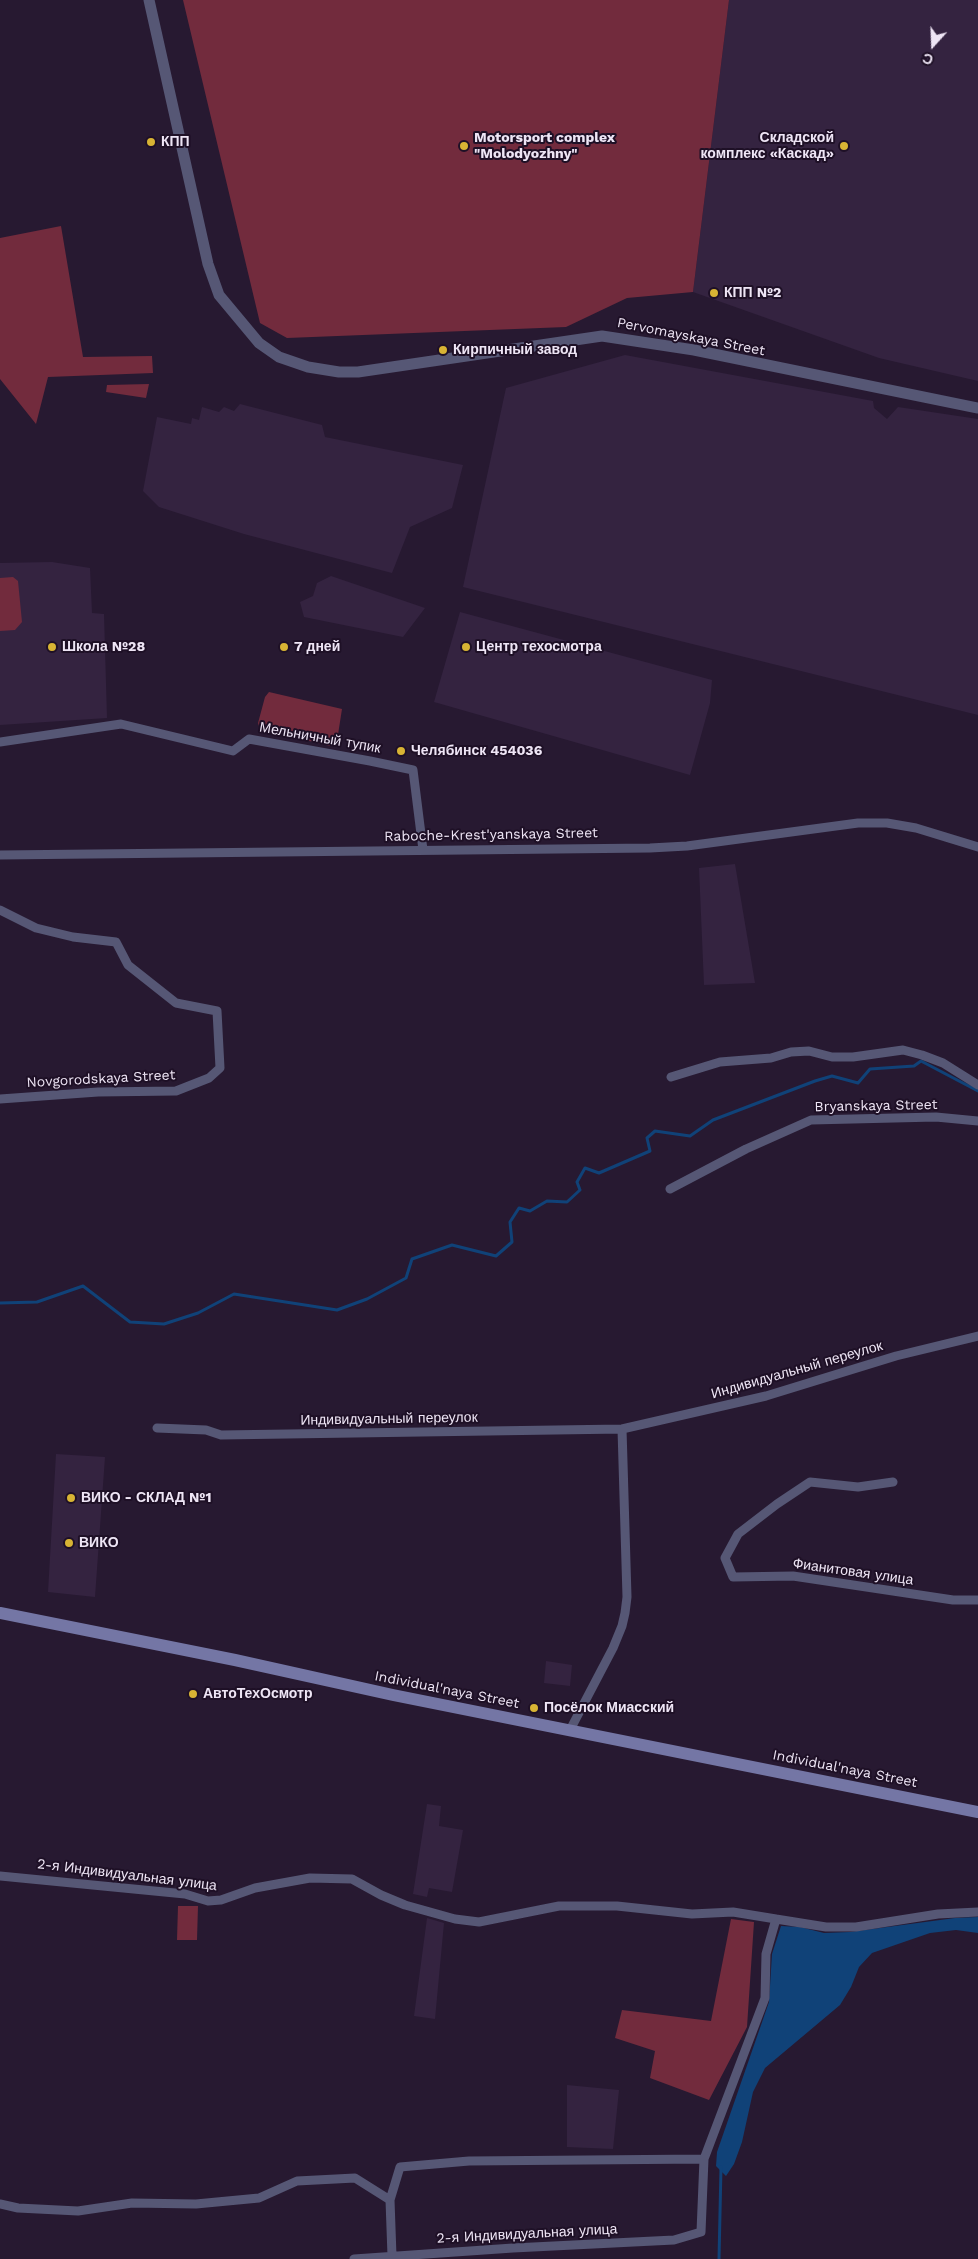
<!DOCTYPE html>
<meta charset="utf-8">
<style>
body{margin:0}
#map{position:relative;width:978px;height:2259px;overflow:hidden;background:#271931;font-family:"Work Sans",sans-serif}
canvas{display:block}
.north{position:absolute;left:908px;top:20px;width:50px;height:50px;-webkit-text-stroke:4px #1e1026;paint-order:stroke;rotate:200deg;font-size:14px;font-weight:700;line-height:20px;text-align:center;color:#eee5f5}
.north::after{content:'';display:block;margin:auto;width:18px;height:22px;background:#eee5f5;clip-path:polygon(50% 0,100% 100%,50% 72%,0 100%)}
</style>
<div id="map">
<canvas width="978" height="2259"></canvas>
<div class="north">С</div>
</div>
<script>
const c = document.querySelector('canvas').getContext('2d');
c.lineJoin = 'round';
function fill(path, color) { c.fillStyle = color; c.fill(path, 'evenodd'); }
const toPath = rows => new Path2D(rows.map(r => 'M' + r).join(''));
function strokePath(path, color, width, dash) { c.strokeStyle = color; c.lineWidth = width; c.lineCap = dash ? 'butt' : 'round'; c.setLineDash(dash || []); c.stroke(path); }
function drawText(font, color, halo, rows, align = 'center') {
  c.font = font + ' "Work Sans",sans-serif'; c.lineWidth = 4; c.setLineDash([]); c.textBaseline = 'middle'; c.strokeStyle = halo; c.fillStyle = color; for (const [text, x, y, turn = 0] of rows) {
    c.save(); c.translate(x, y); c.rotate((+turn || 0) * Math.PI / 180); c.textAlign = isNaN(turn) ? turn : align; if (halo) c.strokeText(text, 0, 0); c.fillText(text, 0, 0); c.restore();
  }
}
fill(toPath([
 [729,0,978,0,978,381,879,358,693,292],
 [625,355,873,401,874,408,887,419,898,407,978,419,978,715,463,587,506,388],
 [240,404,322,425,325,437,463,465,452,508,410,527,392,573,244,534,159,507,143,491,157,417,191,424,192,418,199,420,202,407,219,412,224,407,234,411],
 [52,562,90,568,92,613,104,614,107,718,0,725,0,563],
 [331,576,425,608,403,637,304,617,300,602,313,596,317,583],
 [460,612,712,680,710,703,690,775,434,702],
 [735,864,755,983,704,985,699,868],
 [56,1454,105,1457,95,1597,48,1592],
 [546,1661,572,1665,570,1686,544,1683],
 [427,1804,441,1806,439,1826,463,1830,452,1892,429,1888,427,1897,413,1894],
 [427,1918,444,1923,435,2019,414,2016],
 [567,2085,619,2090,613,2149,567,2147]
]), '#342340');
fill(toPath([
 [183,0,729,0,693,292,627,298,566,327,287,338,260,323],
 [61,226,83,357,152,356,153,373,48,377,36,424,0,379,0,238],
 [149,384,146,398,106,392,107,385],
 [13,577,18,581,22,622,15,630,0,631,0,578],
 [269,692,342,709,337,741,330,746,260,729,258,723,265,697],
 [178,1906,198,1906,197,1940,177,1940],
 [731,1919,754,1922,747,2027,709,2100,650,2078,655,2051,615,2038,622,2010,711,2021]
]), '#722b3d');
fill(toPath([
 [978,1917,978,1933,956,1930,930,1933,872,1953,859,1967,851,1987,840,2005,765,2068,753,2092,742,2142,734,2164,726,2176,716,2166,717,2152,769,2002,772,1954,781,1926,800,1927,824,1933,850,1932,955,1918]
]), '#104278');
strokePath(toPath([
 [0,1303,37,1302,83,1286,130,1322,164,1324,198,1313,234,1294,337,1310,367,1299,406,1278,412,1259,452,1245,496,1256,512,1242,510,1222,519,1208,530,1211,547,1201,567,1202,580,1190,577,1182,585,1168,599,1173,650,1151,647,1138,655,1131,690,1136,713,1120,815,1081,832,1076,858,1083,870,1069,914,1066,921,1061,978,1091],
 [719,2259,721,2167]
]), '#104278', 3);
strokePath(toPath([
 [0,742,121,724,233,751,249,739,370,761,413,770,423,850],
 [0,855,650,848,687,846,858,823,887,823,916,828,978,847],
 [0,910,36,928,73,937,116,942,128,965,176,1003,217,1011,220,1068,209,1078,176,1091,98,1092,0,1099],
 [671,1077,720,1062,771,1058,791,1052,809,1051,832,1057,853,1057,903,1050,922,1055,943,1063,978,1085],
 [670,1189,746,1149,811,1120,936,1117,978,1121],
 [157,1428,206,1430,221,1435,622,1429,766,1396,896,1356,978,1336],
 [893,1482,858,1487,810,1482,777,1504,738,1534,725,1558,733,1577,793,1576,953,1600,978,1600],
 [570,1730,613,1648,622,1626,625,1613,627,1597,622,1429],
 [0,1876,185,1894,208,1901,221,1900,255,1888,310,1878,352,1879,381,1895,405,1905,455,1919,479,1922,559,1906,617,1906,692,1914,733,1912,776,1919],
 [390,2200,400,2167,469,2161,704,2159],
 [0,2204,18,2208,78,2211,132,2203,196,2204,259,2198,297,2181,355,2178,390,2200,392,2256],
 [354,2259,513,2248,674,2240,701,2232,704,2159,765,1998,766,1954,776,1919,826,1927,856,1927,938,1914,978,1912]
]), '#565775', 9);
strokePath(toPath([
 [149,0,208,264,219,295,259,343,279,357,308,367,339,372,358,372,602,336,694,350,978,408]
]), '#565775', 11);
strokePath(toPath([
 [0,1613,235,1660,393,1695,978,1812]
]), '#7476a5', 12);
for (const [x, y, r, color] of [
 [151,142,5,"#d8b434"],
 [464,146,5,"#d8b434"],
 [844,146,5,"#d8b434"],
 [714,293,5,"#d8b434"],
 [443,350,5,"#d8b434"],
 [52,647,5,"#d8b434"],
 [284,647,5,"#d8b434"],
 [466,647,5,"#d8b434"],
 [401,751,5,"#d8b434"],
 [71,1498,5,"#d8b434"],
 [69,1543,5,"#d8b434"],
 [193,1694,5,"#d8b434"],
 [534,1708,5,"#d8b434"]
]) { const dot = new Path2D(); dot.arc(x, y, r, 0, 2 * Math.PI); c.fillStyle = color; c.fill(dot); strokePath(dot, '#1e1026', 2); }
drawText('bold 14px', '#eee5f5', '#1e1026', [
 ["Motorsport complex",474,138],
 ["\"Molodyozhny\"",474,154],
 ["Складской",834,138,"right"],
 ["комплекс «Каскад»",834,154,"right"],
 ["КПП",161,142],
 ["КПП №2",724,293],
 ["Кирпичный завод",453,350],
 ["Школа №28",62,647],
 ["7 дней",294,647],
 ["Центр техосмотра",476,647],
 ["Челябинск 454036",411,751],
 ["ВИКО - СКЛАД №1",81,1498],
 ["ВИКО",79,1543],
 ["АвтоТехОсмотр",203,1694],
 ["Посёлок Миасский",544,1708]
], 'left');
drawText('14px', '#eee5f5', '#1e1026', [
 ["Pervomayskaya Street",691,337,11],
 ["Мельничный тупик",320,738,10],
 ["Raboche-Krest'yanskaya Street",491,835,-1],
 ["Novgorodskaya Street",101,1079,-3],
 ["Bryanskaya Street",876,1106,-1],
 ["Индивидуальный переулок",797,1370,-16],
 ["Индивидуальный переулок",389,1419,-1],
 ["Фианитовая улица",853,1572,8],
 ["Individual'naya Street",447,1690,11],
 ["Individual'naya Street",845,1769,11],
 ["2-я Индивидуальная улица",127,1875,7],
 ["2-я Индивидуальная улица",527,2234,-3]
]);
</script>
